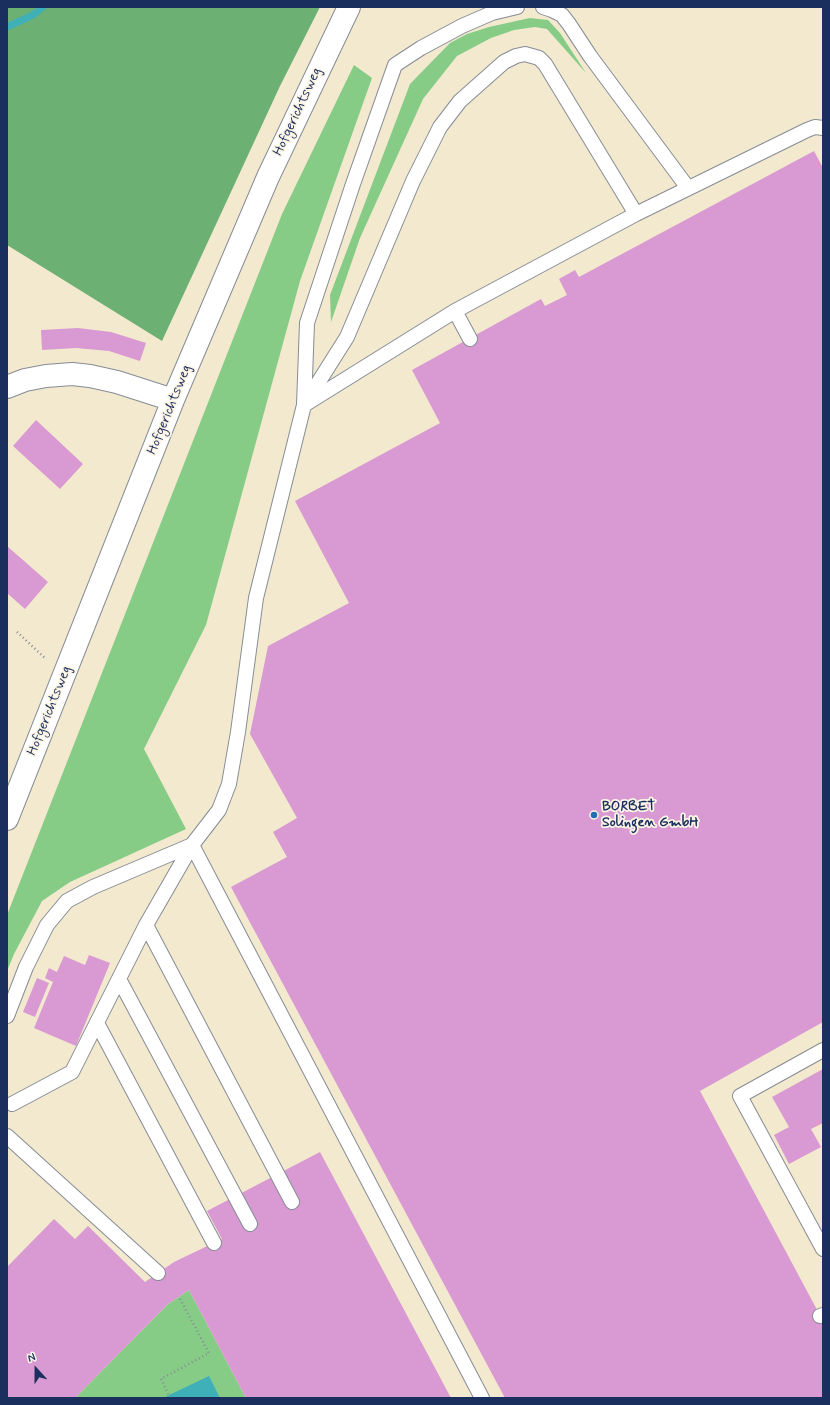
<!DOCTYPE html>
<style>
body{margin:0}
#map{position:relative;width:830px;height:1405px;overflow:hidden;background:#f2e9ce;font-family:Mynerve,sans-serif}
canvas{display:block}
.frame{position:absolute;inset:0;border:8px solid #1b2f5e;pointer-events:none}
.north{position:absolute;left:16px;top:1349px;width:40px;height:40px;-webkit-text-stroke:3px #fcf5e5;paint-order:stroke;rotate:339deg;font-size:11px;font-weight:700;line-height:16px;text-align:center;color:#1b2f5e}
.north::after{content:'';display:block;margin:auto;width:14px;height:18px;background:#1b2f5e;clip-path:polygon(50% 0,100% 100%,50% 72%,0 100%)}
</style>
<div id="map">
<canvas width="830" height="1405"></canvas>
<div class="frame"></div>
<div class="north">N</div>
</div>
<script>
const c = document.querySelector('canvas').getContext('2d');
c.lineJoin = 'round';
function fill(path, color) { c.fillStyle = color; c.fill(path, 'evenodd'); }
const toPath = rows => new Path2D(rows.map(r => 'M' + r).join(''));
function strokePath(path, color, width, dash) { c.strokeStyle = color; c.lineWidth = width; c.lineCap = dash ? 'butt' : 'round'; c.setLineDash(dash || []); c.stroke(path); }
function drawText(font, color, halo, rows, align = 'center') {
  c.font = font + ' Mynerve,sans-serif'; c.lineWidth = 3.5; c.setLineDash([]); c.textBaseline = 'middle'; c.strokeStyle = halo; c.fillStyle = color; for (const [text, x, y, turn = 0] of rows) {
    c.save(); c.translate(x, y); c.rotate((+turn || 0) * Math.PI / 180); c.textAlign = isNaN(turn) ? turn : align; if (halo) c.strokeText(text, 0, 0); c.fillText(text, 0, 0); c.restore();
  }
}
fill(toPath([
 [530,18,548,20,560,33,586,73,547,29,535,27,514,30,491,38,457,56,423,99,360,238,331,322,330,295,410,84,450,43,467,34,489,27],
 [354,65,372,78,300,281,206,625,144,749,186,829,70,882,42,901,14,954,7,971,7,915,282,214],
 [189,1290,246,1398,75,1398,168,1304]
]), '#87cc86');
fill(toPath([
 [7,7,320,7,280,86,162,341,7,245]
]), '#6db073');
fill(toPath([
 [209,1376,220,1398,164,1398,169,1395]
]), '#3fb0b7');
strokePath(toPath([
 [7,27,33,15,43,7]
]), '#3fb0b7', 7);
fill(toPath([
 [814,151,823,168,823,1022,700,1091,823,1321,823,1398,505,1398,231,887,287,857,273,832,297,818,250,734,268,646,349,603,295,501,440,423,412,370,541,299,545,306,567,295,559,279,575,270,579,277],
 [78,328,111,332,146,343,140,361,109,351,76,348,42,350,41,330],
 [36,420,83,464,60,489,13,446],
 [7,546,48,582,25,609,7,593],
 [89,955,110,963,76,1046,34,1028,53,982,45,978,49,968,57,972,64,956,85,965],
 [37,978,49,983,35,1017,23,1012],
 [823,1069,823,1123,811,1129,821,1147,789,1164,774,1135,789,1127,772,1097],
 [320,1152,451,1398,246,1398,189,1290,168,1304,75,1398,7,1398,7,1267,54,1219,75,1239,88,1226,145,1282,174,1262,222,1239,207,1211]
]), '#d999d2');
const service = toPath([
 [543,7,552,10,562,15,569,24,590,56,688,188],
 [455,311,470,339],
 [306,402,347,337,413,181,440,127,460,101,504,62,516,56,525,54,539,58,545,64,636,214],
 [304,405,307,323,353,184,395,65,421,48,462,26,492,13,517,7],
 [146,925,292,1202],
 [119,979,250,1224],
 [7,1016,26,967,47,925,67,901,93,887,192,845,482,1398],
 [97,1023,214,1243],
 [823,1050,740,1096,823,1249],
 [12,1104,72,1072,146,925,192,845,219,810,229,784,238,732,256,598,304,405,455,311,636,214,807,130,815,127,823,128],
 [7,1136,158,1273],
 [820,1316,823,1315]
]);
const minor = toPath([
 [7,387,25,380,46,376,72,374,90,376,117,382,173,400],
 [7,819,173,400,268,177,349,7]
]);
strokePath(service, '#868c96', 16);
strokePath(minor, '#868c96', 24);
strokePath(toPath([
 [17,632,46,659],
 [170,1398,161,1379,209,1353,179,1297]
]), '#868c96', 2.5, [1, 3]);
strokePath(service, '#fff', 14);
strokePath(minor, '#fff', 22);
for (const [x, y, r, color] of [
 [594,815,4,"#1f6fb2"]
]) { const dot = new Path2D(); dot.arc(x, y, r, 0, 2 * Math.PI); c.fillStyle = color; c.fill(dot); strokePath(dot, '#fcf5e5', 1.5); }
drawText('14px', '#1b2f5e', '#fcf5e5', [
 ["Hofgerichtsweg",298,112,-65],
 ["Hofgerichtsweg",170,410,-68],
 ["Hofgerichtsweg",50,711,-68]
]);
drawText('bold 14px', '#1b2f5e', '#fcf5e5', [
 ["BORBET",602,807],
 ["Solingen GmbH",602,823]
], 'left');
</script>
